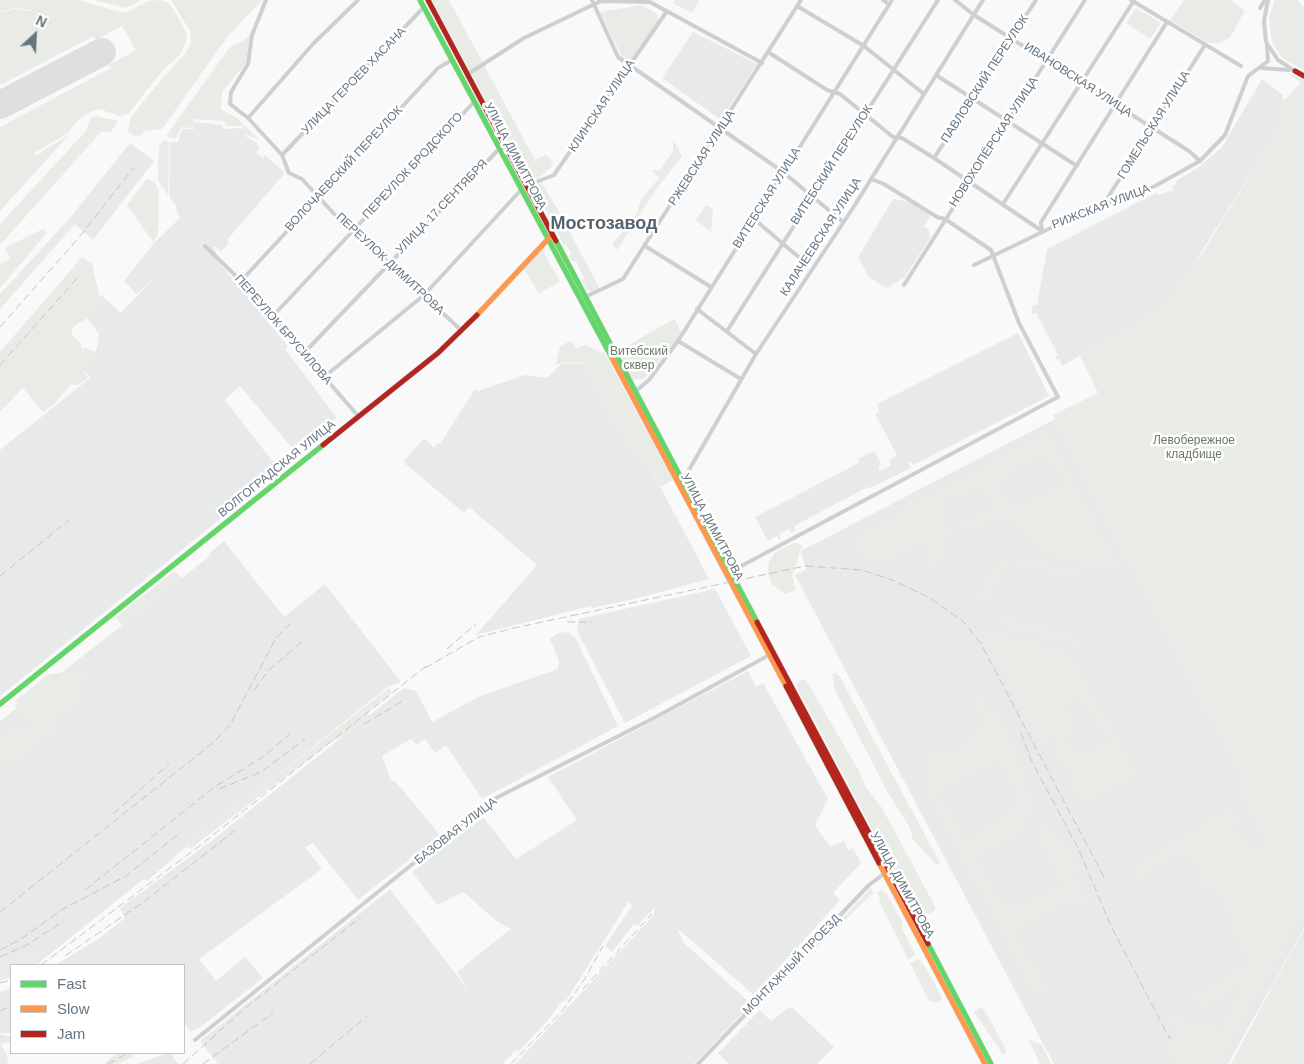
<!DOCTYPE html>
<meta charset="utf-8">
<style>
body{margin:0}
#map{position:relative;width:1304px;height:1064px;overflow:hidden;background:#f9f9f9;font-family:Arial,sans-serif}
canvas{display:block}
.legend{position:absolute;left:10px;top:964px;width:175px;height:90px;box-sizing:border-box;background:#fff;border:1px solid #c1c8cd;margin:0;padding:6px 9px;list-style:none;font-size:15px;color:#657683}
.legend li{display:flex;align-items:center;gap:10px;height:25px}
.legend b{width:25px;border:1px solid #c1c8cd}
.north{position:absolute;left:10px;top:10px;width:50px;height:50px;-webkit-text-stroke:4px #fff;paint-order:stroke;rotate:25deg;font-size:14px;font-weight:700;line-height:20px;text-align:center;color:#657683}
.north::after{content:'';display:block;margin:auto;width:18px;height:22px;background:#657683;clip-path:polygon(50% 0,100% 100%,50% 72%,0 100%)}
</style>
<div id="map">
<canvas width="1304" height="1064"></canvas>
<ul class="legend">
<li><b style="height:6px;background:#63d668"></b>Fast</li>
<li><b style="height:6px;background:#ff974d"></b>Slow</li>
<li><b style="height:6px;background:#b3261e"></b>Jam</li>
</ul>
<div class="north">N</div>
</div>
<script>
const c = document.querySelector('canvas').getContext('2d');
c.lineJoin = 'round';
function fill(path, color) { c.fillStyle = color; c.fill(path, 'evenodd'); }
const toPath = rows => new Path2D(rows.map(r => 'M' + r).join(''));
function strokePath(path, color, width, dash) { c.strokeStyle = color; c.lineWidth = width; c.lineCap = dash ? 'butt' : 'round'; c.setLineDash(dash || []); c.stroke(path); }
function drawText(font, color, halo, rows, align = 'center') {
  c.font = font + ' Arial,sans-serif'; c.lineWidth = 5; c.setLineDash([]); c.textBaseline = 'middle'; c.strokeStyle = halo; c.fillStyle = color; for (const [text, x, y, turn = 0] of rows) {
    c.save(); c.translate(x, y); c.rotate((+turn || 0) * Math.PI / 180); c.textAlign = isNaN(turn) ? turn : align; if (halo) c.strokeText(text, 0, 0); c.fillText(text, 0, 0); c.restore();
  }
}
fill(toPath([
 [693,32,757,64,721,120,662,78],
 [1262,79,1283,95,1282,99,1285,100,1277,132,1183,281,1162,307,1132,326,1062,366,1059,359,1056,360,1055,357,1058,355,1036,313,1031,314,1033,305,1037,305,1047,249,1156,193,1158,195,1173,190,1172,186,1176,184,1176,181,1199,167,1222,147],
 [194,122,222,125,223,129,241,128,247,131,245,136,257,143,259,149,256,153,263,158,265,155,285,173,227,240,229,243,221,252,213,245,219,263,288,346,285,349,337,418,294,450,240,386,225,400,280,471,0,696,0,450,90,378,81,365,97,349,99,334,84,314,101,295,121,313,153,279,136,294,124,281,154,243,180,218,176,209,177,207,169,196,170,142,178,142,182,129,194,129],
 [130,143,154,161,93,240,69,219],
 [542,183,556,207,600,289,591,292,586,289,582,280,584,277,575,261,572,261,569,256,571,253,566,245,563,244,543,204,533,189,534,186],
 [893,199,910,202,931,215,924,227,929,230,930,238,904,278,886,288,868,276,858,257],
 [1018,333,1049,396,913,465,911,461,908,462,911,468,870,488,868,487,794,526,796,530,791,533,789,529,779,534,781,538,779,540,777,536,768,541,755,517,853,466,860,462,858,459,874,451,881,464,878,466,880,471,891,465,889,460,897,455,875,414,879,412,877,404],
 [562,363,583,364,632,454,641,450,674,513,673,516,676,516,709,579,638,598,592,608,591,606,476,635,537,565,469,507,464,513,403,462,424,438,434,448,438,443,440,444,475,389,478,391,525,375,547,378],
 [1055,419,1304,896,1304,928,1228,1064,1054,1064,795,575,806,570,801,551],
 [224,541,284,617,325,584,401,682,389,686,257,791,185,844,187,846,147,881,144,879,36,965,11,965,0,978,0,721,210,556,209,554],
 [715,589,751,656,625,723,577,631,579,619],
 [568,632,576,639,618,726,482,799,446,745,435,753,425,739,417,745,411,739,382,756,391,781,395,781,440,835,358,900,313,843,305,847,322,869,199,959,216,981,245,957,263,978,199,1028,190,1032,184,1021,184,965,55,965,100,938,125,918,120,908,210,842,404,688,416,691,432,722,480,696,558,669,559,661,550,639,558,633],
 [748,671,756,687,763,683,828,799,815,825,830,847,844,841,848,850,853,848,861,863,833,893,840,900,754,995,677,928,683,942,751,1004,694,1064,515,1064,654,915,655,907,637,926,634,924,612,952,605,946,632,906,629,901,567,999,560,1003,549,1019,518,1052,516,1050,502,1064,218,1064,200,1041,390,889,469,991,457,972,509,930,514,931,496,921,464,892,437,905,412,872,483,817,516,859,577,820,548,777],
 [11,988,11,1033,0,1033,0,992],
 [788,1008,793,1008,834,1047,817,1064,729,1064,718,1053,760,1010,771,1021],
 [167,1053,170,1053,178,1064,137,1064]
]), '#e8e9e9');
fill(toPath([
 [0,0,79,0,116,11,127,12,149,1,161,0,168,3,174,10,186,32,187,40,180,55,163,70,128,114,120,116,99,109,90,112,79,119,68,133,34,153,35,156,69,135,0,211,0,127,111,68,109,65,136,50,122,26,96,40,94,36,0,85,0,13,15,9,29,11,35,7,30,10,15,8,0,12],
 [94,0,141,0,126,8],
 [171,0,262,0,228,36,162,129,145,131,138,137,128,132,131,117,161,80,185,54,191,43,190,31],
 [432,0,449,0,535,160,545,155,550,158,553,163,551,167,540,177,528,180],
 [675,0,699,0,692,13,673,3],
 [1184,0,1232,0,1233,3,1245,10,1230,38,1218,43,1209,43,1170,20],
 [1275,0,1297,0,1304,7,1304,70,1283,59,1272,42,1269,18],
 [642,5,657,14,660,24,632,64,621,55,600,12],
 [1136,8,1161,23,1150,39,1126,23],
 [250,35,246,63,222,92,221,110,234,116,260,140,246,135,247,131,241,126,226,126,224,121,194,119,193,128,181,127,176,139,166,136,230,47,243,41],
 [1284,72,1304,79,1304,898,1299,913,1303,915,1302,919,1298,920,1219,1064,1174,1064,1165,1048,1180,1035,1167,1015,1175,1010,1194,1029,1206,1020,1219,1032,1244,983,1200,1008,1186,989,1205,989,1247,965,1243,951,1227,927,1231,914,1213,885,1207,891,1196,871,1198,862,1187,861,1181,852,1139,879,1129,868,1233,806,1238,818,1235,831,1256,851,1268,848,1236,790,1248,789,1053,415,1098,393,1080,356,1162,307,1203,252,1277,132,1285,100,1301,82],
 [96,116,118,121,111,132,101,132,0,245,0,224,86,131,91,118],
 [165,139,169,143,168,195,158,180,159,146],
 [673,140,682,156,654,192,617,250,612,244,636,215,641,199,659,178,651,170,660,170,673,151],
 [147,179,154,182,159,190,158,235,153,242,127,205],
 [706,205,713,209,711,232,696,220],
 [69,219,75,224,0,309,0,294],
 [43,229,47,233,0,288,0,264,10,259,5,248],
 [543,251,560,282,539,293,523,268,535,255],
 [82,257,92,263,100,299,85,320,74,326,72,330,72,335,80,342,82,349,87,348,99,354,84,372,88,378,78,385,70,385,54,404,43,412,23,388,0,412,0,352],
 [674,319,682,333,644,379,632,380,616,352],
 [571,341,577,348,586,345,602,353,604,352,673,480,661,487,641,450,632,455,583,363,563,362,556,365,560,346],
 [1049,431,1118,566,1114,573,1039,552,1021,526,1006,518,962,532,959,526,994,509,985,487,945,501,941,507,951,530,941,547,941,563,928,567,928,539,889,558,863,558,855,549,857,538,864,531],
 [1039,457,1054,462,1064,482,1013,509,997,482,999,479],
 [794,543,798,543,802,546,792,576,796,590,785,594,772,585,768,573,769,562,775,552],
 [1009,556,1021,557,1085,574,1082,580,1011,562,1007,564,986,604,980,604,977,600,988,573,998,562],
 [175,571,182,578,122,626,116,617],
 [1001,616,1073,635,1080,645,1076,648,1066,642,1000,626,998,620],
 [979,629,1066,650,1133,765,1135,775,1089,803,1076,791,1064,763,1051,751,1056,742,1050,737,1045,747,1040,744],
 [1077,694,1112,742,1077,758,1065,740,1077,720,1063,704],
 [83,668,89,673,77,687,79,705,71,713,62,709,49,720,51,725,61,722,62,727,12,764,0,759,0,736,15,724,22,732,32,725,14,706,17,704,15,701,47,675],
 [832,673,836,673,840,677,940,863,936,864,913,840,910,828,887,791,835,690],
 [801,680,806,680,860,773,865,786,882,808,936,908,933,912,928,914,920,912,915,909,909,898,797,688,796,685],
 [974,687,985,706,999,715,1019,762,1033,813,1024,818,1025,827,1018,834,977,854,993,888,1005,904,1021,906,1062,884,1034,829,1045,821,1057,843,1068,842,1081,869,1073,877,1077,886,1082,886,1086,901,1078,906,1071,900,1022,927,1017,936,1048,991,1043,997,1035,995,921,782,931,775,928,766,932,749,944,748,956,754,984,725,972,690],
 [998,759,1021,804,966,841,936,791],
 [389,688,392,693,367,713,375,722,331,742,190,849,185,844,257,791],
 [871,888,873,893,802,962,802,961],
 [881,890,887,894,902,922,903,931,916,955,908,959,879,901,881,900,877,893],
 [1304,930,1304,1064,1231,1064,1278,976],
 [28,948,41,958,35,965,11,965,11,977,0,981,0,960],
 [918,959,926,968,942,998,938,1003,929,1001,910,963],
 [980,1007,983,1008,1005,1047,1006,1052,1003,1055,974,1012],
 [0,1034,11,1037,11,1042,2,1043,1,1045,8,1057,7,1064,0,1064],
 [1029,1040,1041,1044,1051,1064,1040,1064],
 [117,1053,132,1053,134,1056,118,1064,104,1064]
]), '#e8ebe6');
strokePath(toPath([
 [0,105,102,52]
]), '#dedfe0', 28);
const fast = toPath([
 [420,0,612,358],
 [556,241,757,622],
 [0,704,323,445],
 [928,944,991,1064]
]);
const slow = toPath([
 [477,315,551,236],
 [612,358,786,686],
 [879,863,985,1064]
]);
const jam = toPath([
 [428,0,556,241],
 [1295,71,1304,76],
 [323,445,438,353,477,315],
 [757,622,928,944],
 [786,686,879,863]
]);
strokePath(fast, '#d5d6d7', 6);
strokePath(slow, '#d5d6d7', 6);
strokePath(jam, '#d5d6d7', 6);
strokePath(toPath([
 [266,0,252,35,248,64,231,92,230,104,248,118,282,155,289,173,302,179,347,228,358,234,462,331],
 [592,0,618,57,783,172,843,222],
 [883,0,889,4],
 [955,0,974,15,1189,151,1200,161],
 [1131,0,1241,66],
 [1268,0,1264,21,1266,42,1278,60,1295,71],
 [797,6,864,46,924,94],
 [1260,8,1265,0],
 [768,52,827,90,840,94,893,137,902,138,934,158,1042,231],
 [1261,68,1289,70],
 [468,74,524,38,601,1,650,2,762,63],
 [936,75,1077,166],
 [248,118,313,44,358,0],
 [282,155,424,7],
 [934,158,1036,0],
 [526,186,554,175,667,11],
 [1003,204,1133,2],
 [1103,205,1205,45],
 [754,219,801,259],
 [1042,231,1041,222,1167,22],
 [205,246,241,281,359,417],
 [645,246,711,287],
 [974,265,1088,210,1127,198,1155,186,1200,161,1225,135,1248,76,1268,61,1267,45],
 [241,281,438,68,452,60],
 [904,285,1085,0],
 [583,298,623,279,801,0],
 [697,309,756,354],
 [271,318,474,102],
 [727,331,938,0],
 [678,341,741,379],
 [303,354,499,149],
 [324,377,424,295,521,190],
 [636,391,649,380,678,341,892,0],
 [682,482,756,354,853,208,983,0],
 [730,572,1058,397,1019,323,991,250,945,219,937,217,884,184,871,179],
 [195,1040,478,811,498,797,656,717,771,654],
 [698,1064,869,885,885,873]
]), '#cecfd0', 4);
strokePath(fast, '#63d668', 5);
strokePath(slow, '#ff974d', 5);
strokePath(jam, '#b3261e', 5);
strokePath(toPath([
 [0,327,81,235,134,167],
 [0,365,80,275],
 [0,576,69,520],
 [567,622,592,622],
 [447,649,476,624],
 [425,668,479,637,514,628,805,566,862,570,892,580,928,597,963,621,980,642,1105,879],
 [254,690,268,671,305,639],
 [364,724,406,699],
 [1021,733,1031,760,1079,850,1111,926,1170,1039],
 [219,789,261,772,305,739],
 [113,814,169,764],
 [85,890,216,786,263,757,291,733],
 [0,912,214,742,230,725,276,638,290,624],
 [0,950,21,939,63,909,126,876,181,832],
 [65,956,145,901,238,828],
 [0,957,25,946,64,921],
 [41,965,198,847,430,663],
 [0,983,11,980],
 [583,989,652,914],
 [0,1011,11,1006],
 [108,1064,128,1053],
 [183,1064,243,1010,361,917],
 [203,1064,273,1013],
 [310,1064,367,1016],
 [511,1064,563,1010,584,980,603,946]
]), '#c3c5c6', 1, [8, 4]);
drawText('12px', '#657683', '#fff', [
 ["ПАВЛОВСКИЙ ПЕРЕУЛОК",985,79,-57],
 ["ИВАНОВСКАЯ УЛИЦА",1078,80,33],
 ["УЛИЦА ГЕРОЕВ ХАСАНА",354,81,-46],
 ["КЛИНСКАЯ УЛИЦА",602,106,-56],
 ["ГОМЕЛЬСКАЯ УЛИЦА",1154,125,-58],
 ["НОВОХОПЁРСКАЯ УЛИЦА",994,142,-57],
 ["УЛИЦА ДИМИТРОВА",515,156,62],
 ["РЖЕВСКАЯ УЛИЦА",702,158,-57],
 ["ВИТЕБСКИЙ ПЕРЕУЛОК",832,165,-57],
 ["ПЕРЕУЛОК БРОДСКОГО",413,166,-47],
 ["ВОЛОЧАЕВСКИЙ ПЕРЕУЛОК",344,169,-47],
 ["ВИТЕБСКАЯ УЛИЦА",767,198,-58],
 ["УЛИЦА 17 СЕНТЯБРЯ",442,207,-46],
 ["РИЖСКАЯ УЛИЦА",1101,207,-21],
 ["КАЛАЧЕЕВСКАЯ УЛИЦА",821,237,-57],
 ["ПЕРЕУЛОК ДИМИТРОВА",390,264,43],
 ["ПЕРЕУЛОК БРУСИЛОВА",283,330,49],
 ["ВОЛГОГРАДСКАЯ УЛИЦА",277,469,-39],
 ["УЛИЦА ДИМИТРОВА",712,527,62],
 ["БАЗОВАЯ УЛИЦА",456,831,-38],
 ["УЛИЦА ДИМИТРОВА",902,885,61],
 ["МОНТАЖНЫЙ ПРОЕЗД",792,965,-46]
]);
drawText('12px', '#687a64', '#fff', [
 ["Витебский",639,352],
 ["сквер",639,366],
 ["Левобережное",1194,441],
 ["кладбище",1194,455]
]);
drawText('bold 18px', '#57646e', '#fff', [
 ["Мостозавод",604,224]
]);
</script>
